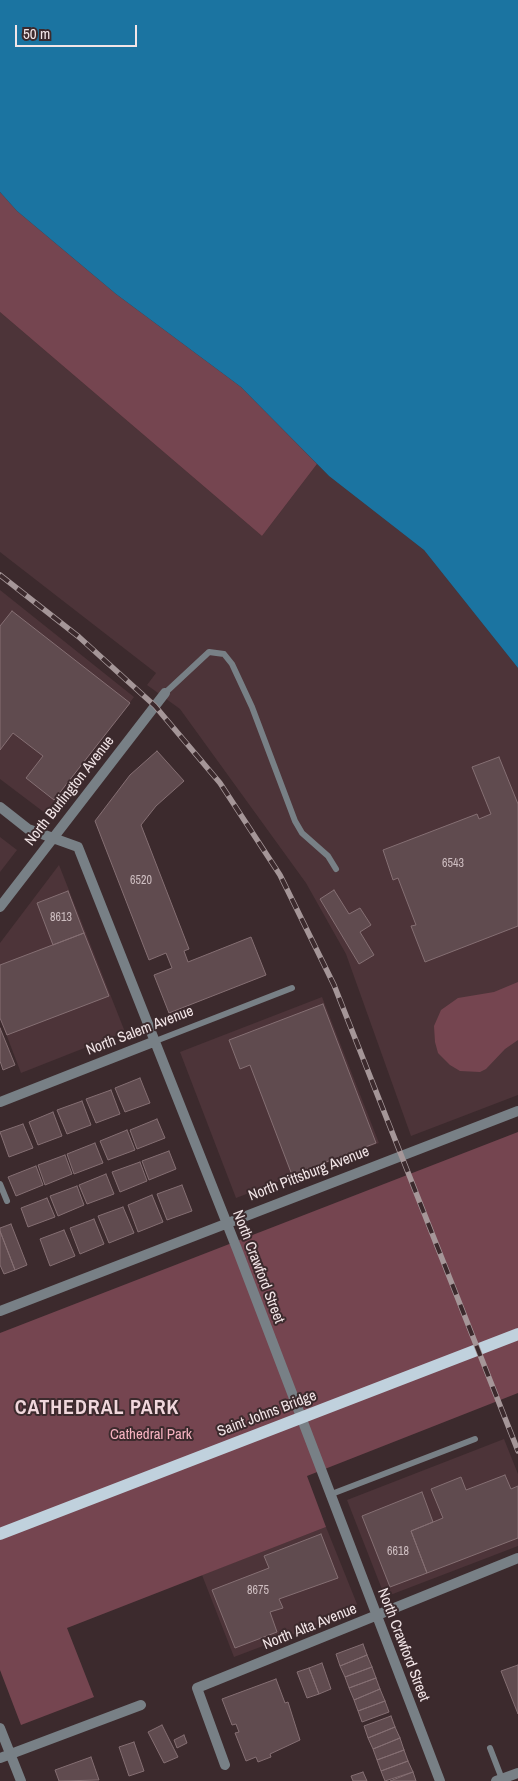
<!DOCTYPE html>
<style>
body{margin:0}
#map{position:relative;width:518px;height:1781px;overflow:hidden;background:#3c2a2d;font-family:"Archivo Narrow",sans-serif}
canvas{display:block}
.scale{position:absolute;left:15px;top:25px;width:122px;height:22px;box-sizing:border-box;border:2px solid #f2e5e7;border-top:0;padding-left:6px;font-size:15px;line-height:18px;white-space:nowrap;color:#f2e5e7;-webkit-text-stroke:4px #3c2a2d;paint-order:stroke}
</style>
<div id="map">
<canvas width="518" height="1781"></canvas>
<div class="scale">50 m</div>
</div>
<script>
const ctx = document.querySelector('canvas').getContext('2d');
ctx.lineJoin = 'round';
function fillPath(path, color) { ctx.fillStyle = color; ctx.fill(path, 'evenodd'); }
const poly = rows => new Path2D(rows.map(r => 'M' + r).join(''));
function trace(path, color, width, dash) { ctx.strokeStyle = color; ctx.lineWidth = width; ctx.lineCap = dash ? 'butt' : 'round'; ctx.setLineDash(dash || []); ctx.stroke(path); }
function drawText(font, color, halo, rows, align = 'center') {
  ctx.font = font + ' "Archivo Narrow",sans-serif'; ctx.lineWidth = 4; ctx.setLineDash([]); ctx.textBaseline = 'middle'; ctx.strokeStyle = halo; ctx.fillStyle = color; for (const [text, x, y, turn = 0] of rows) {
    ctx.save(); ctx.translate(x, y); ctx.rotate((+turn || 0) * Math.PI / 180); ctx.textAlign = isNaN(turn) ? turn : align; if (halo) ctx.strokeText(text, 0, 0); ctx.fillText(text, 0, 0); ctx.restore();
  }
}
const built = poly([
 [0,312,262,536,317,464,329,476,424,550,518,668,518,1095,411,1136,346,954,306,883,180,709,147,685,156,673,0,552],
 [0,590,134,697,45,813,0,779],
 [0,837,17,850,0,872],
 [59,865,125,1032,21,1073,0,1018,0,943],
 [322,997,379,1143,236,1198,180,1052],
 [504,1439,518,1474,518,1546,385,1597,347,1500],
 [326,1527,357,1604,350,1613,234,1657,202,1575]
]);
const green = poly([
 [0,192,17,211,116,294,241,387,317,464,262,536,0,312],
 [518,982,518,1040,505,1049,486,1069,480,1072,460,1071,450,1065,438,1053,435,1042,434,1026,441,1010,458,998,494,992],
 [518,1132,518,1393,307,1476,326,1527,67,1628,94,1697,21,1725,0,1670,0,1333]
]);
const water = poly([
 [0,0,518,0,518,668,424,550,329,476,241,387,116,294,17,211,0,192]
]);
const building = poly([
 [12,611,130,703,54,800,26,778,43,756,13,733,0,750,0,626,12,611],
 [157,751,184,781,156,806,141,825,189,949,184,951,188,962,251,937,266,975,169,1013,154,975,172,968,166,953,149,960,95,821,130,775,157,751],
 [499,757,518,804,518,926,425,962,411,926,416,925,398,878,393,880,383,850,477,814,479,819,491,814,472,767,499,757],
 [334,890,349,914,360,908,371,925,360,932,374,955,359,964,320,899,334,890],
 [68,891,84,933,53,945,37,903,68,891],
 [84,933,109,996,7,1035,0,1018,0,965,84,933],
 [323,1004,376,1143,292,1175,250,1065,240,1069,229,1040,323,1004],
 [0,1028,15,1065,3,1070,0,1061,0,1028],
 [140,1078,150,1103,125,1112,115,1088,140,1078],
 [111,1090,120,1114,96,1123,86,1099,111,1090],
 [82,1101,91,1125,67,1134,57,1110,82,1101],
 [53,1112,62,1136,38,1145,29,1122,53,1112],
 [157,1119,165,1138,137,1149,130,1130,157,1119],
 [23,1124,33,1148,9,1157,0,1132,23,1124],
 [127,1130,135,1150,108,1160,100,1141,127,1130],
 [95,1143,103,1163,74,1174,67,1154,95,1143],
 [169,1151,176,1169,149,1180,142,1161,169,1151],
 [65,1155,72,1174,45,1185,38,1165,65,1155],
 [140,1162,147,1181,120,1192,112,1172,140,1162],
 [36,1166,43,1185,16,1196,8,1177,36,1166],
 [106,1174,114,1194,87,1204,79,1185,106,1174],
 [182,1185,192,1211,167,1220,157,1194,182,1185],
 [77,1186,84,1205,58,1216,50,1196,77,1186],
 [152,1195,163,1222,138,1232,128,1205,152,1195],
 [47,1198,55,1217,28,1227,21,1208,47,1198],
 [123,1207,134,1233,109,1243,98,1216,123,1207],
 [94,1219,104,1244,80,1254,70,1228,94,1219],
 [11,1224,27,1265,15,1270,0,1231,0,1228,11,1224],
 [64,1230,75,1256,50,1266,40,1239,64,1230],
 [0,1231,15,1270,4,1274,0,1265,0,1231],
 [505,1475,511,1489,518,1486,518,1538,427,1573,411,1531,443,1518,431,1489,461,1477,466,1490,505,1475],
 [422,1492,433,1522,411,1531,427,1573,390,1587,362,1516,422,1492],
 [321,1534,338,1578,279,1599,283,1608,270,1612,277,1632,235,1648,212,1590,269,1568,264,1556,321,1534],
 [363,1644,367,1655,340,1666,336,1654,363,1644],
 [367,1655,372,1667,345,1677,340,1666,367,1655],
 [322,1663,331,1689,319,1694,309,1668,322,1663],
 [518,1665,518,1714,501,1671,518,1665],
 [372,1667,376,1678,349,1688,345,1677,372,1667],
 [309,1668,319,1694,307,1698,297,1672,309,1668],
 [376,1678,380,1689,354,1700,349,1688,376,1678],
 [276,1679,285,1703,288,1702,300,1740,270,1754,271,1757,258,1762,256,1757,246,1761,235,1733,239,1732,236,1724,232,1725,222,1699,276,1679],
 [380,1689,385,1701,358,1711,354,1700,380,1689],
 [385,1701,389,1712,362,1722,358,1711,385,1701],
 [391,1716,395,1727,368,1738,364,1726,391,1716],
 [162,1725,178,1757,164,1763,148,1732,162,1725],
 [395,1727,400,1738,373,1749,368,1738,395,1727],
 [184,1735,187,1743,177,1748,174,1740,184,1735],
 [400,1738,404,1750,377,1760,373,1749,400,1738],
 [134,1742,144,1771,129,1776,119,1747,134,1742],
 [404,1750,408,1761,381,1771,377,1760,404,1750],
 [91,1757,99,1780,59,1781,55,1770,91,1757],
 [408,1761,413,1772,385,1781,381,1771,408,1761],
 [363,1772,367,1781,353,1781,351,1776,363,1772],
 [413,1772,416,1781,390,1781,413,1772]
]);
const service = poly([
 [165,693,209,652,224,654,232,664,252,707,295,821,302,833,328,856,336,869],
 [153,1042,292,988],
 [0,1184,7,1201],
 [329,1495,475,1439],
 [490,1748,502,1779]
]);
const minor = poly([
 [0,807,28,829,78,847,237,1249,440,1781],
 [0,907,165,693],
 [0,1102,153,1042],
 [0,1311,518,1111],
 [0,1728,21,1781],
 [0,1758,141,1705],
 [225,1765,197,1688,518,1558],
 [496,1781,518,1773]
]);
const primary = poly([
 [0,1534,518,1334]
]);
const rail = poly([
 [0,575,79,637,155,706,220,783,280,875,334,985,518,1451]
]);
const numberNames = [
 ["6543",453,864],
 ["6520",141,881],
 ["8613",61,918],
 ["6618",398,1552],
 ["8675",258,1591]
];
const streetNames = [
 ["North Burlington Avenue",70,791,-52],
 ["North Salem Avenue",140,1031,-21],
 ["North Pittsburg Avenue",309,1174,-21],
 ["North Crawford Street",258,1267,69],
 ["Saint Johns Bridge",267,1414,-21],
 ["North Alta Avenue",310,1627,-22],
 ["North Crawford Street",403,1645,69]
];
const parkNames = [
 ["Cathedral Park",151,1435]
];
const districtNames = [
 ["CATHEDRAL PARK",97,1409]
];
fillPath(built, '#4d3439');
fillPath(green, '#754550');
fillPath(water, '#1b74a1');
fillPath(building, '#604b4f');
trace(building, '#856f73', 1);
trace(service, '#788086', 6);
trace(minor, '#788086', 10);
trace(primary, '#c0d1dd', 12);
trace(rail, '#a59698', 5.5);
trace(rail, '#3c2a2d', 4, [11]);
drawText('12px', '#cebec1', null, numberNames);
drawText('15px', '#f2e5e7', '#3c2a2d', streetNames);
drawText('15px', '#f7b3c1', '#3c2a2d', parkNames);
ctx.letterSpacing = '1px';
drawText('bold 20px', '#f0d7dc', '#3c2a2d', districtNames);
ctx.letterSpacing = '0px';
</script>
